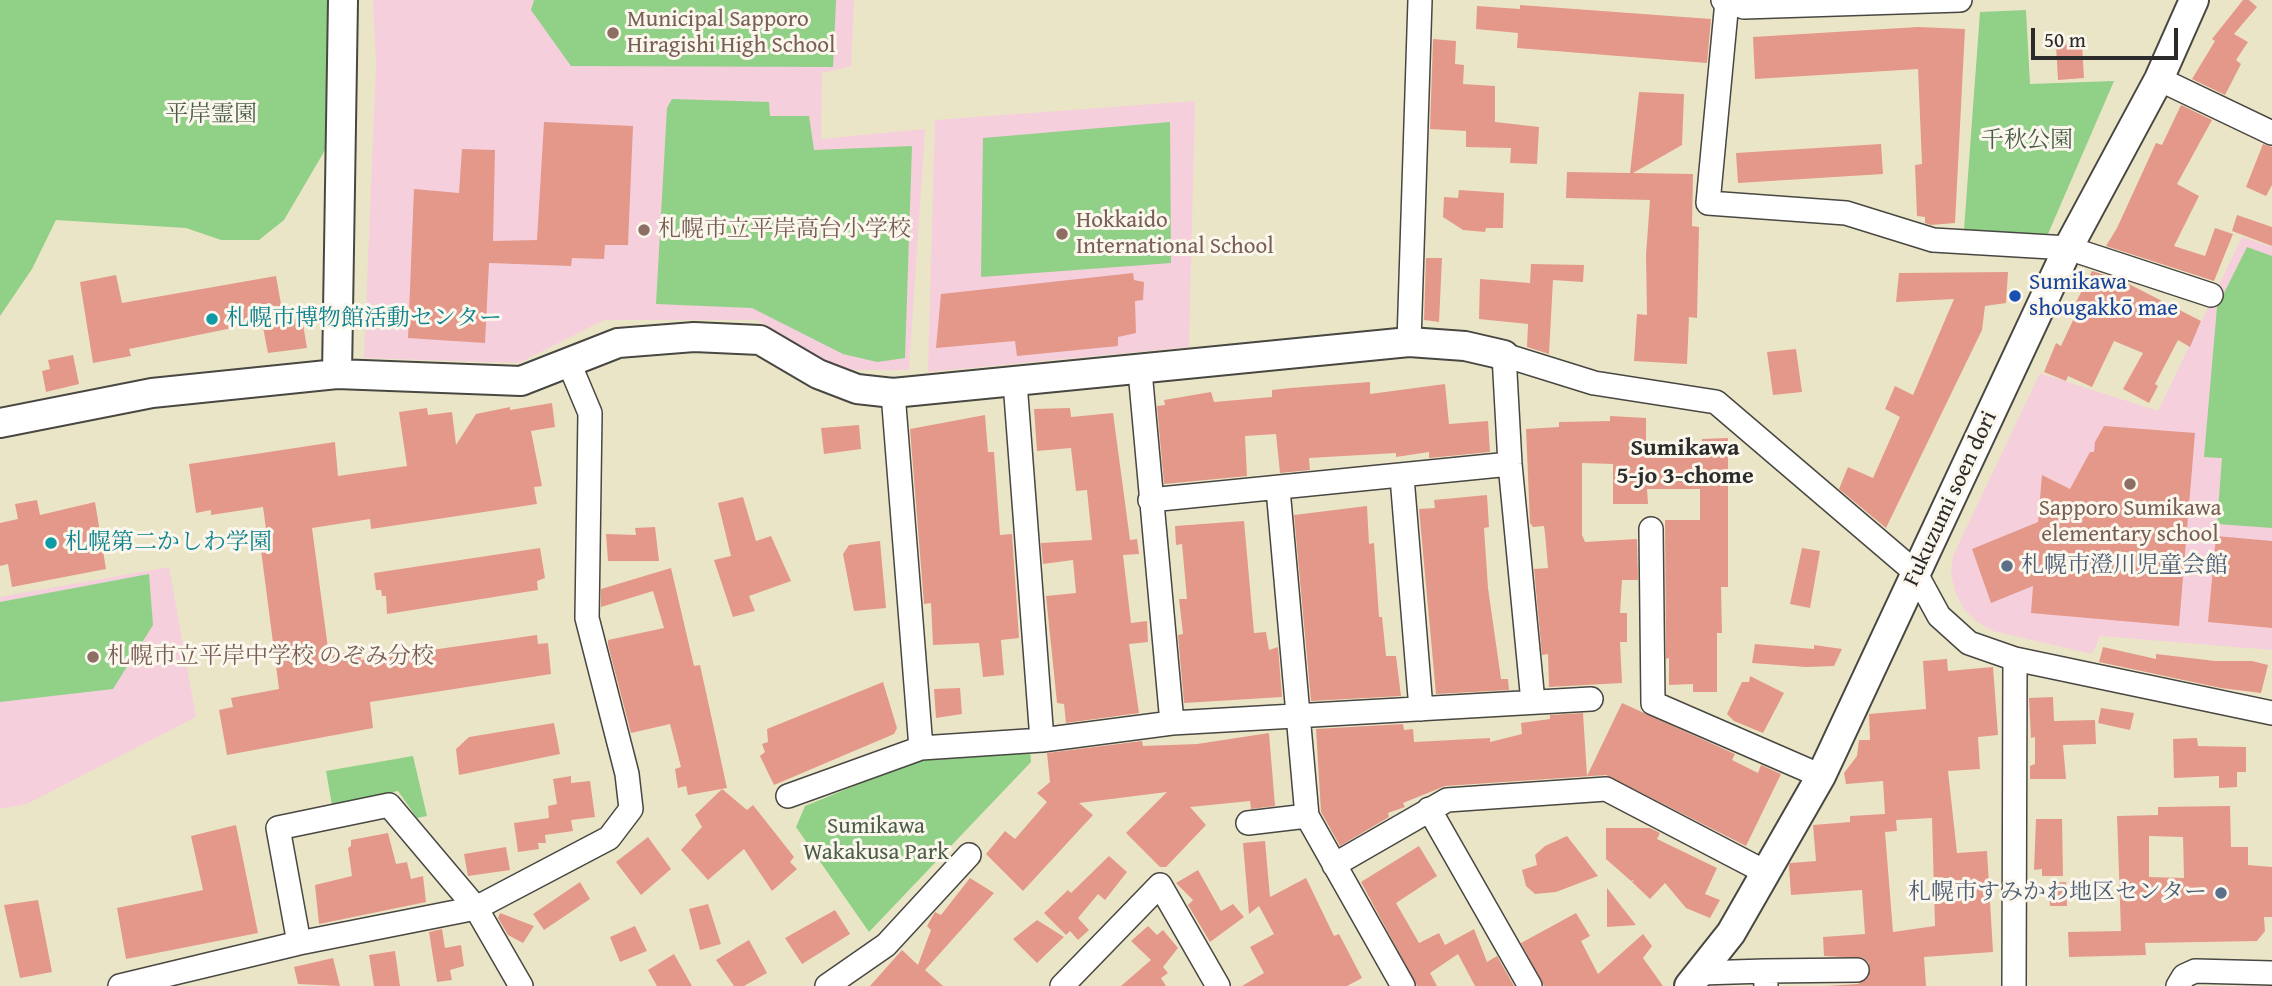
<!DOCTYPE html>
<meta charset="utf-8">
<style>
body{margin:0}
#map{position:relative;width:2272px;height:986px;overflow:hidden;background:#ebe5c7;font-family:"Gentium Book Plus",serif}
canvas{display:block}
.scale{position:absolute;left:2031px;top:28px;width:147px;height:32px;box-sizing:border-box;border:4px solid #2b2b2b;border-top:0;padding-left:9px;font-size:21px;line-height:24px;white-space:nowrap;color:#2b2b2b;-webkit-text-stroke:5px #fbf7ec;paint-order:stroke}
</style>
<div id="map">
<canvas width="2272" height="986"></canvas>
<div class="scale">50 m</div>
</div>
<script>
const ctx = document.querySelector('canvas').getContext('2d');
ctx.lineJoin = 'round';
function fillPath(path, color) { ctx.fillStyle = color; ctx.fill(path, 'evenodd'); }
const poly = rows => new Path2D(rows.map(r => 'M' + r).join(''));
function trace(path, color, width, dash) { ctx.strokeStyle = color; ctx.lineWidth = width; ctx.lineCap = dash ? 'butt' : 'round'; ctx.setLineDash(dash || []); ctx.stroke(path); }
function drawText(font, color, halo, rows, align = 'center') {
  ctx.font = font + ' "Gentium Book Plus","Noto Serif JP",serif'; ctx.lineWidth = 6; ctx.setLineDash([]); ctx.textBaseline = 'middle'; ctx.strokeStyle = halo; ctx.fillStyle = color; for (const [text, x, y, turn = 0] of rows) {
    ctx.save(); ctx.translate(x, y); ctx.rotate((+turn || 0) * Math.PI / 180); ctx.textAlign = isNaN(turn) ? turn : align; if (halo) ctx.strokeText(text, 0, 0); ctx.fillText(text, 0, 0); ctx.restore();
  }
}
const built = poly([
 [373,0,854,0,851,66,822,73,821,139,925,129,909,370,841,370,757,320,604,320,519,363,364,358,376,65],
 [1195,101,1189,347,928,372,935,120],
 [2242,237,2272,247,2272,650,2100,636,2092,654,1993,631,1977,622,1963,608,1955,591,1951,574,1953,556,2040,373,2158,411],
 [169,567,196,717,27,804,0,809,0,597]
]);
const green = poly([
 [0,0,331,0,328,145,284,220,259,240,221,240,186,228,56,220,32,269,0,316],
 [534,0,836,0,833,67,571,66,531,10],
 [2026,10,2030,84,2114,81,2048,234,1964,230,1980,12],
 [672,99,769,102,770,116,809,116,814,150,912,146,905,358,877,362,843,354,752,308,656,304,667,108],
 [1170,122,1171,263,981,277,983,138],
 [2247,247,2272,256,2272,528,2217,524,2222,458,2204,457,2217,307],
 [149,574,153,625,113,689,0,702,0,602],
 [1030,750,1031,762,869,932,796,827,805,806,930,755],
 [413,756,427,816,417,818,398,791,332,805,326,771]
]);
const building = poly([
 [2243,0,2249,0,2257,7,2234,34,2248,42,2236,60,2241,64,2225,95,2192,79,2215,41,2212,39],
 [1520,5,1711,19,1707,63,1517,48,1518,33,1476,29,1477,6,1520,9],
 [1918,27,1965,29,1955,223,1931,225,1925,223,1925,217,1917,216,1915,165,1922,164,1918,69,1755,79,1753,37],
 [1433,39,1456,41,1455,64,1464,65,1463,84,1495,86,1495,122,1539,127,1537,164,1510,163,1511,148,1466,147,1466,131,1430,129],
 [2082,44,2084,78,2058,80,2056,45],
 [1639,92,1684,94,1682,145,1633,173,1693,174,1692,226,1699,227,1697,318,1689,317,1687,364,1634,361,1637,314,1647,315,1646,255,1650,200,1566,198,1567,172,1630,173],
 [2181,105,2212,120,2177,184,2199,196,2174,246,2205,256,2215,228,2233,234,2214,281,2106,246,2117,228,2156,143,2162,145],
 [544,122,633,126,628,245,605,245,604,259,572,258,571,266,489,263,485,343,408,338,414,189,459,193,462,149,495,150,493,241,537,240],
 [1881,144,1883,174,1738,183,1736,153],
 [2263,144,2272,147,2272,185,2266,196,2246,187],
 [1459,190,1504,193,1503,228,1486,228,1485,232,1463,230,1443,217,1444,197,1458,198],
 [2237,215,2272,227,2272,246,2232,231],
 [1426,258,1442,258,1439,322,1424,320],
 [1531,264,1584,265,1583,282,1553,280,1549,354,1527,347,1528,324,1479,319,1480,279,1530,283],
 [2092,271,2121,280,2201,321,2190,347,2178,340,2155,384,2158,386,2149,403,2123,389,2143,353,2114,341,2092,387,2068,376,2066,381,2044,372,2056,343,2061,346,2075,316,2072,314,2074,306],
 [2008,272,2006,303,1985,306,1982,330,1886,528,1839,489,1848,467,1873,478,1900,417,1885,409,1895,386,1913,395,1954,299,1896,302,1899,273],
 [1133,273,1134,280,1144,282,1143,300,1135,301,1136,333,1118,337,1118,346,1017,356,1015,341,936,348,941,294],
 [116,275,122,303,276,276,284,321,302,318,307,348,268,353,262,322,129,349,131,356,93,363,80,282],
 [1796,349,1802,392,1773,395,1767,352],
 [73,355,79,384,46,392,42,371,50,369,48,360],
 [1370,382,1370,394,1445,384,1449,424,1488,421,1490,452,1429,458,1429,452,1396,457,1396,453,1309,458,1310,470,1280,473,1276,434,1245,436,1247,476,1164,484,1157,406,1165,405,1164,400,1211,392,1214,402,1272,397,1272,390,1290,388],
 [552,403,555,427,531,431,542,486,534,487,537,504,371,529,370,519,312,528,329,656,359,650,361,660,537,635,538,644,548,643,551,674,370,702,373,728,227,755,219,710,233,707,231,698,279,689,261,550,269,550,263,507,211,515,211,510,196,513,189,464,335,442,338,476,407,466,399,412,427,408,428,415,452,412,456,445,476,414,510,407,510,410],
 [1070,408,1071,417,1113,413,1130,540,1137,539,1139,554,1123,555,1131,623,1147,621,1148,642,1129,644,1139,713,1066,723,1064,704,1057,703,1046,596,1076,593,1073,560,1043,564,1041,543,1092,540,1087,490,1076,491,1071,448,1037,451,1034,409],
 [985,415,988,452,994,452,1000,535,1012,534,1019,638,1001,640,1004,675,983,677,979,643,933,645,931,603,924,604,910,429],
 [1610,416,1646,418,1646,455,1702,455,1702,439,1728,438,1728,587,1721,587,1722,633,1717,633,1717,692,1693,692,1693,684,1669,685,1669,658,1666,659,1665,520,1700,520,1700,489,1647,489,1648,504,1613,504,1613,464,1582,463,1582,535,1585,542,1637,539,1638,580,1622,580,1620,613,1627,613,1627,642,1620,642,1622,683,1549,687,1548,654,1542,655,1534,569,1548,568,1545,533,1544,526,1533,527,1530,523,1526,429,1559,427,1559,422,1610,421],
 [859,425,861,449,824,454,821,428],
 [2104,426,2195,433,2179,626,2031,613,2033,586,1991,603,1972,549,2038,522,2042,475,2070,489,2090,452,2094,452,2095,442],
 [1487,495,1489,527,1484,528,1488,588,1501,679,1508,679,1509,690,1436,694,1419,509,1435,508,1434,500],
 [743,497,756,541,771,536,791,581,749,596,755,611,733,617,714,560,731,556,718,503],
 [37,500,40,515,95,502,106,569,12,587,8,564,0,566,0,523,18,519,15,504],
 [1367,506,1369,544,1374,543,1379,617,1382,617,1386,656,1396,656,1401,696,1311,701,1294,515],
 [1244,521,1254,633,1266,632,1269,650,1278,647,1282,697,1184,703,1178,635,1183,634,1179,599,1187,599,1182,544,1176,545,1175,526],
 [655,527,659,561,608,561,606,534,636,535,635,528],
 [2216,536,2272,541,2272,628,2208,622],
 [880,541,886,608,854,611,843,554,849,545],
 [540,548,545,578,537,581,538,590,387,614,386,596,382,596,381,590,376,590,374,573],
 [1802,548,1820,551,1810,608,1790,604],
 [671,568,694,666,700,665,727,788,688,795,686,786,678,788,675,769,681,767,670,724,631,733,608,645,608,640,664,628,653,591,601,607,601,589],
 [1755,644,1814,649,1814,645,1842,649,1834,666,1806,667,1752,663],
 [2103,647,2156,659,2156,654,2215,661,2252,661,2268,665,2261,693,2221,688,2099,662],
 [1947,659,1948,671,1993,667,1998,735,1978,737,1980,769,1948,771,1957,853,1987,851,1993,952,1924,957,1926,986,1826,986,1858,984,1869,976,1869,963,1863,958,1824,956,1823,937,1865,934,1862,890,1791,895,1789,866,1790,863,1816,861,1813,825,1850,822,1850,816,1885,814,1883,781,1846,784,1844,773,1857,756,1859,740,1870,740,1869,714,1926,709,1923,661],
 [1932,818,1935,926,1893,932,1885,832,1897,831,1896,820],
 [1750,676,1784,693,1763,733,1734,721,1727,714,1742,682,1749,682],
 [883,682,897,728,894,734,774,785,760,756,765,752,762,744,768,742,767,729],
 [960,688,962,714,936,718,934,689],
 [2053,697,2054,721,2095,720,2096,744,2063,745,2066,779,2030,779,2030,766,2035,764,2035,737,2031,738,2029,698],
 [1622,703,1735,754,1732,760,1758,773,1761,765,1781,774,1746,846,1606,775,1445,786,1403,803,1405,807,1388,813,1389,817,1340,846,1321,812,1316,729,1403,724,1404,730,1413,729,1414,742,1490,738,1490,742,1522,734,1521,723,1550,719,1550,715,1583,713,1587,776],
 [2101,708,2134,713,2130,730,2098,723],
 [554,723,560,754,459,775,456,749,469,737],
 [1269,733,1275,806,1251,809,1250,801,1190,807,1206,825,1166,867,1160,867,1126,833,1167,792,1079,803,1093,815,1023,891,986,854,1005,831,1015,839,1047,802,1037,793,1050,782,1047,753,1142,741,1143,746,1197,744],
 [2197,738,2198,746,2246,747,2246,772,2237,772,2237,787,2219,788,2219,776,2174,778,2173,739],
 [571,776,571,783,590,781,595,817,571,820,573,831,545,835,546,843,538,843,539,849,518,852,514,823,549,818,548,806,557,804,553,779],
 [722,789,747,810,753,805,794,857,790,862,797,869,772,891,744,849,708,880,681,850,702,827,695,815],
 [2230,806,2231,847,2248,847,2248,865,2272,867,2272,917,2264,917,2265,931,2257,941,2145,943,2146,955,2069,957,2068,932,2121,931,2117,816,2158,815,2158,807],
 [2149,836,2183,837,2184,878,2149,877],
 [2036,819,2062,819,2063,876,2042,876,2042,869,2034,870],
 [236,825,258,933,126,959,117,908,203,890,191,836],
 [1606,828,1650,828,1660,833,1657,839,1717,868,1705,894,1720,900,1710,918,1686,908,1665,883,1650,899,1632,882,1634,880,1631,881,1606,859],
 [388,833,396,864,407,862,411,879,423,876,426,902,319,924,315,885,352,876,348,848,351,846,351,840],
 [1567,836,1598,876,1556,892,1535,894,1526,886,1522,870,1537,865,1535,855,1545,846],
 [648,837,671,869,641,895,616,862],
 [1265,841,1270,897,1306,878,1334,936,1339,934,1362,978,1347,986,1242,986,1264,973,1250,947,1274,934,1259,906,1249,914,1243,843],
 [1419,846,1437,876,1396,903,1419,943,1439,933,1445,945,1474,929,1487,962,1497,956,1514,986,1475,986,1458,954,1430,973,1437,986,1417,986,1361,882],
 [506,847,510,870,468,876,464,854],
 [1109,856,1127,872,1105,900,1098,894,1078,918,1089,930,1078,940,1070,931,1066,935,1044,913,1068,890,1071,893],
 [1198,870,1221,911,1233,904,1244,917,1210,942,1188,905,1193,900,1176,883],
 [970,878,994,893,925,970,943,986,870,986,902,950,918,965,931,930,927,926,935,912,941,915],
 [580,882,590,899,544,930,533,914],
 [2066,882,2067,906,2050,906,2049,883],
 [1607,888,1636,925,1607,927],
 [38,900,52,972,20,978,4,905],
 [708,904,721,944,700,950,689,909],
 [835,910,850,934,802,964,785,938],
 [500,913,534,926,523,943,508,935,498,918],
 [1576,913,1590,936,1581,941,1598,974,1643,934,1652,946,1643,958,1663,986,1544,986,1521,943],
 [1037,920,1064,937,1037,963,1013,939],
 [635,926,647,951,620,962,610,937],
 [1148,926,1157,935,1163,930,1178,948,1163,967,1168,973,1161,978,1166,986,1121,986,1151,960,1131,941],
 [442,929,445,948,461,945,464,966,450,970,452,980,437,982,429,932],
 [749,940,767,973,744,986,734,986,716,960],
 [395,951,400,986,374,986,369,955],
 [674,954,692,986,657,986,648,970],
 [333,958,340,986,298,984,294,967]
]);
const minor = poly([
 [1723,0,1744,7,1960,0],
 [1727,1,1708,203,1846,213,1933,240,2068,248,2211,295],
 [2159,79,2272,133],
 [1409,342,1420,0],
 [1140,371,1172,723],
 [1015,382,1042,740],
 [893,393,921,748],
 [1402,477,1421,709],
 [1278,489,1307,816,1403,986],
 [1150,500,1510,464],
 [1651,529,1653,703,1821,776],
 [2015,659,2272,713],
 [1533,702,1510,464,1504,355,1594,383,1716,402,1915,572,1939,616,1969,643,2015,659,2014,986],
 [788,796,921,748,1042,740,1172,723,1591,699],
 [1429,809,1530,986],
 [1248,823,1307,816],
 [1334,865,1447,800,1606,789,1765,872],
 [299,943,278,828,389,805,476,908,521,986],
 [1765,971,1857,970],
 [1701,973,1765,971,1766,986],
 [120,986,299,943,476,908,609,838,631,809,627,774,587,618,590,413,569,363],
 [827,986,886,945,969,855],
 [1062,986,1160,885,1218,986],
 [2178,986,2184,976,2195,971,2272,973]
]);
const tertiary = poly([
 [337,374,343,0],
 [0,423,152,393,337,374,521,381,618,343,694,337,760,340,818,374,857,389,893,393,1409,342,1465,346,1504,355],
 [1689,986,1731,933,1821,776,2068,248,2159,79,2194,0]
]);
const markers = [
 [613,33,7,"#8d6e63"],
 [644,230,7,"#8d6e63"],
 [1062,234,7,"#8d6e63"],
 [2015,296,7,"#1a4fb4"],
 [212,319,7,"#0f9aa8"],
 [2130,484,7,"#8d6e63"],
 [51,543,7,"#0f9aa8"],
 [2007,566,7,"#5c6f8a"],
 [93,657,7,"#8d6e63"],
 [2221,893,7,"#5c6f8a"]
];
const educationNames = [
 ["Municipal Sapporo",627,20],
 ["Hiragishi High School",627,46],
 ["Hokkaido",1076,221],
 ["International School",1076,247],
 ["札幌市立平岸高台小学校",658,230],
 ["Sapporo Sumikawa",2130,509,"center"],
 ["elementary school",2130,535,"center"],
 ["札幌市立平岸中学校 のぞみ分校",107,657]
];
const parkNames = [
 ["平岸霊園",211,115],
 ["千秋公園",2027,141],
 ["Sumikawa",876,827],
 ["Wakakusa Park",876,853]
];
const transitNames = [
 ["Sumikawa",2029,283],
 ["shougakkō mae",2029,309]
];
const cultureNames = [
 ["札幌市博物館活動センター",226,319],
 ["札幌第二かしわ学園",65,543]
];
const streetNames = [
 ["Fukuzumi soen dori",1951,499,-65]
];
const serviceNames = [
 ["札幌市澄川児童会館",2021,566],
 ["札幌市すみかわ地区センター",2207,893,"right"]
];
const neighbourhoodNames = [
 ["Sumikawa",1685,449],
 ["5-jo 3-chome",1685,477]
];
fillPath(built, '#f5cfdb');
fillPath(green, '#90d087');
fillPath(building, '#e4988a');
trace(minor, '#484742', 26);
trace(tertiary, '#484742', 32);
trace(minor, '#fff', 23);
trace(tertiary, '#fff', 28);
for (const [x, y, r, color] of markers) { const dot = new Path2D(); dot.arc(x, y, r, 0, 2 * Math.PI); ctx.fillStyle = color; ctx.fill(dot); trace(dot, '#fbf7ec', 2.5); }
drawText('23px', '#785e54', '#fbf7ec', educationNames, 'left');
drawText('23px', '#495d47', '#fbf7ec', parkNames);
drawText('23px', '#164399', '#fbf7ec', transitNames, 'left');
drawText('23px', '#0d838f', '#fbf7ec', cultureNames, 'left');
drawText('23px', '#2b2b2b', '#fbf7ec', streetNames);
drawText('23px', '#4e5e75', '#fbf7ec', serviceNames, 'left');
drawText('bold 24px', '#2b2b2b', '#fbf7ec', neighbourhoodNames);
</script>
